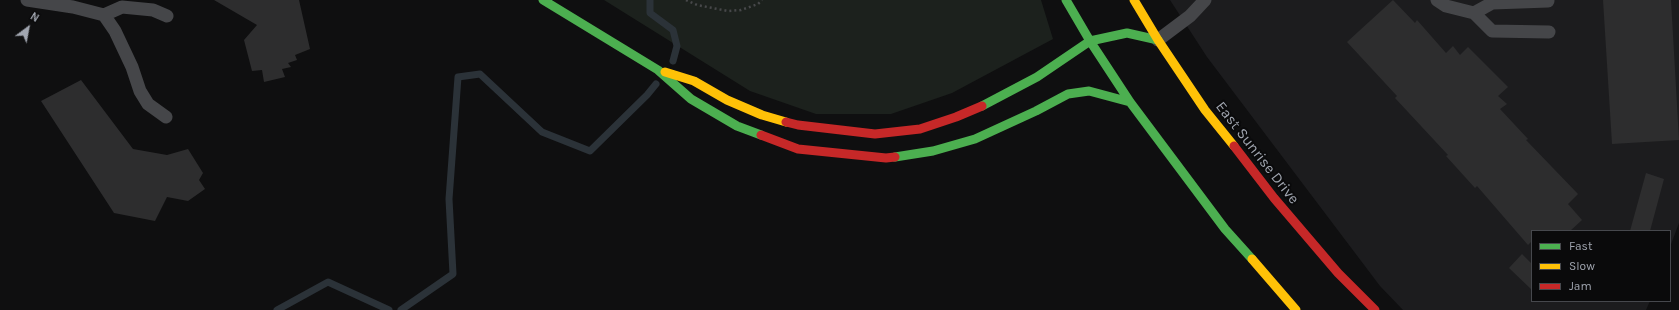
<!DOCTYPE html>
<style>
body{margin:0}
#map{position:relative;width:1679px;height:310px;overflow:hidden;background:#0f0f10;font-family:Karla,sans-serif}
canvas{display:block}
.legend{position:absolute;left:1531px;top:230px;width:140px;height:72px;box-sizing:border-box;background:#0a0a0b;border:1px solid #46484d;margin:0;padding:5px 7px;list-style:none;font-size:12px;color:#a1a6b0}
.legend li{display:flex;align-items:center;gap:8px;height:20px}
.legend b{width:20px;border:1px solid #46484d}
.north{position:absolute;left:8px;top:8px;width:40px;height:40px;-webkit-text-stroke:3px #0a0a0b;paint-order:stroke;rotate:32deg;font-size:11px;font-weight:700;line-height:16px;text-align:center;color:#a1a6b0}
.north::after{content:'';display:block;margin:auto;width:14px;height:18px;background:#a1a6b0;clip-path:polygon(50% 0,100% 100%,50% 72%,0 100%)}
</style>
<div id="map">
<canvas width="1679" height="310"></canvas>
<ul class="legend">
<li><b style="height:5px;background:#4caf50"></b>Fast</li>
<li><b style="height:5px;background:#ffc107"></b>Slow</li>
<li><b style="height:5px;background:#c62828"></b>Jam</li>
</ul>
<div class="north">N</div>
</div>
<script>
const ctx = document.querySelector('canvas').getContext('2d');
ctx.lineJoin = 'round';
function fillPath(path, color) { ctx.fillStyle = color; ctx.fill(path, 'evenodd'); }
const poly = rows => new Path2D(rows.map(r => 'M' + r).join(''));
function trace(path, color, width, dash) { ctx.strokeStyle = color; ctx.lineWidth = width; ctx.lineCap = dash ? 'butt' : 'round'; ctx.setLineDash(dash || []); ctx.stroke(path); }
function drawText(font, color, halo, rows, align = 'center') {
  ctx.font = font + ' Karla,sans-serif'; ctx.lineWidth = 4; ctx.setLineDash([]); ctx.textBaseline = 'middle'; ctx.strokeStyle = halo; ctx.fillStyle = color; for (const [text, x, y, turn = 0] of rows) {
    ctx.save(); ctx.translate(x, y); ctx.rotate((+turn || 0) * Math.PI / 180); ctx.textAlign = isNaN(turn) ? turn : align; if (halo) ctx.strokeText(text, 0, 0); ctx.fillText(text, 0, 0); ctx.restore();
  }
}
const built = poly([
 [1170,0,1679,0,1679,223,1670,247,1670,231,1532,231,1532,301,1650,301,1646,310,1403,310,1380,286,1207,57]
]);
const green = poly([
 [604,0,1041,0,1053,39,952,93,891,114,816,114,750,91]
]);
const stream = poly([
 [650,0,650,13,673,30,677,46,673,61],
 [277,310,328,282,389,310],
 [401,310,453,274,449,199,458,77,480,74,542,132,590,151,647,95,656,84]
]);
const building = poly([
 [214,0,299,0,310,49,295,55,297,60,288,63,291,67,282,69,285,77,264,82,262,70,252,71,244,40,257,25],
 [1393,0,1415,23,1417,20,1446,53,1453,46,1460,55,1468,47,1508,87,1498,96,1507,104,1500,109,1528,139,1526,140,1578,194,1568,204,1582,220,1570,231,1532,231,1532,241,1528,245,1477,186,1475,188,1446,156,1448,155,1395,98,1397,96,1347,42],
 [1603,0,1671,0,1679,140,1612,144],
 [81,80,133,149,167,155,188,149,203,173,199,180,205,189,188,201,167,197,155,221,114,213,41,101],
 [1646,173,1664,179,1650,231,1630,231],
 [1522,254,1532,264,1532,290,1509,268]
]);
const path = poly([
 [686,0,697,5,728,11,741,10,758,4,762,0]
]);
const lane = poly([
 [27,0,73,7,104,15,115,31,132,67,140,91,148,104,166,117],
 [1437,0,1446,6,1474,13,1492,31,1549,32],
 [1474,13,1492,3,1548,1],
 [104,15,122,7,153,10,167,16],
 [1158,40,1190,16,1205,0]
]);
const fast = poly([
 [543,0,658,70,691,99,737,126,761,135],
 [1066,0,1090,41,1130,102,1225,229,1252,259],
 [982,106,1037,77,1090,41,1127,33,1158,40],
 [895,157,933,151,975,139,1036,111,1068,94,1089,91,1130,102]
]);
const slow = poly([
 [1134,0,1158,40,1205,110,1234,146],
 [665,72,694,81,727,100,762,115,786,122],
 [1252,259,1296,310]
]);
const jam = poly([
 [786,122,798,125,875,134,920,129,956,117,982,106],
 [761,135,798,149,886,158,895,157],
 [1234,146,1274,198,1338,273,1375,310]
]);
const streetNames = [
 ["East Sunrise Drive",1257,153,52]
];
fillPath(built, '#1c1c1e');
fillPath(green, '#1c211d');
trace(stream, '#2b3238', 7);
fillPath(building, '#2d2d2e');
trace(path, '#47484a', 2.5, [2, 3]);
trace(lane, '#454649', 13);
trace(fast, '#4caf50', 9);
trace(slow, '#ffc107', 9);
trace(jam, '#c62828', 9);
drawText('15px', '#a1a6b0', '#0a0a0b', streetNames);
</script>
